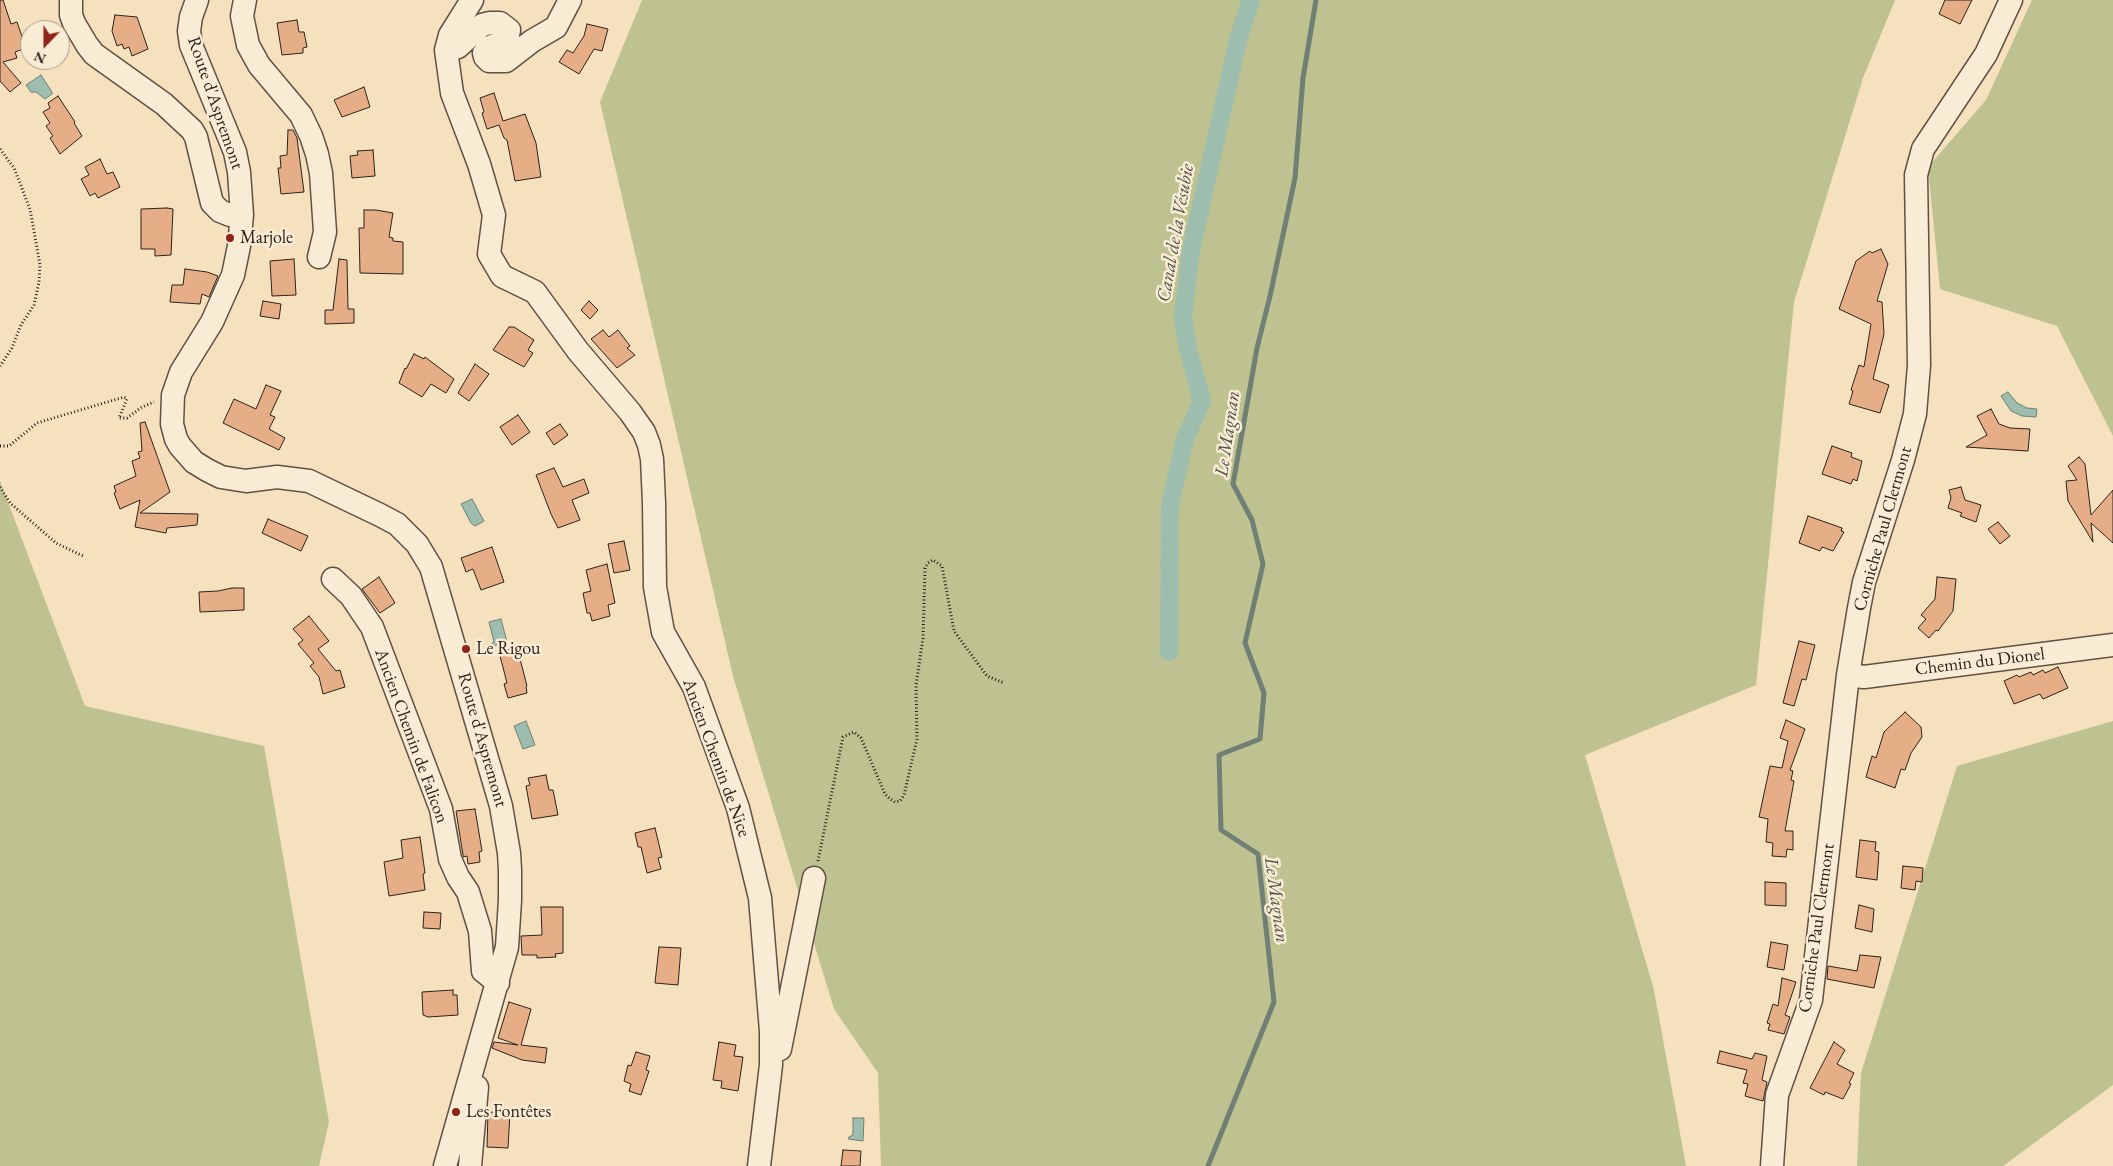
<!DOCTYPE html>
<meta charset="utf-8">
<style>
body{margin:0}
#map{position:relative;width:2113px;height:1166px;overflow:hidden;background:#f6e1be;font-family:"EB Garamond",serif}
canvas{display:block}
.north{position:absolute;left:20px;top:20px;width:50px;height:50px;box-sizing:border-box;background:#f9ecd5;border:1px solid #a89b8b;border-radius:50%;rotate:202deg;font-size:14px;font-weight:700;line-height:20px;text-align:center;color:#2e211c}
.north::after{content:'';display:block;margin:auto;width:18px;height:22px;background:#8f2418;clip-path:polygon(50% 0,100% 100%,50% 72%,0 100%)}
</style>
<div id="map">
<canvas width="2113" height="1166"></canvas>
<div class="north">N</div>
</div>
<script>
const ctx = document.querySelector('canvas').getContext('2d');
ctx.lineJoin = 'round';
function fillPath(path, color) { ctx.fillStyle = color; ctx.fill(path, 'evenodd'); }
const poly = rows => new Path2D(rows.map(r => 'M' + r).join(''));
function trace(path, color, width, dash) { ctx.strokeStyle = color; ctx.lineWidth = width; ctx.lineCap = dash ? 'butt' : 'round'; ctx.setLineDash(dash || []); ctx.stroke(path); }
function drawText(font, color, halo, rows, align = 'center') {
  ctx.font = font + ' "EB Garamond",serif'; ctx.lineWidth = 5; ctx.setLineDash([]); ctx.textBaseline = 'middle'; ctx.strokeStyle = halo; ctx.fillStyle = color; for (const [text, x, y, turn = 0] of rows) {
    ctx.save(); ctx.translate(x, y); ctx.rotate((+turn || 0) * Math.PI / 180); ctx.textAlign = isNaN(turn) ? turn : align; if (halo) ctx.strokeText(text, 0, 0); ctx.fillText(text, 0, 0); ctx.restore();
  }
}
const green = poly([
 [642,0,1895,0,1863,78,1794,302,1756,685,1585,755,1654,990,1686,1166,881,1166,878,1073,834,1009,733,676,600,102],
 [2032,0,2113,0,2113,436,2057,326,1940,289,1928,167,1986,100],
 [0,481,85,706,264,746,329,1122,319,1166,0,1166],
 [2113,721,2113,1085,2003,1166,1857,1166,1861,1073,1957,766]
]);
const water = poly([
 [41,75,52,92,52,94,45,99,36,92,31,92,26,85,41,75],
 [2008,392,2017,403,2027,408,2037,409,2036,417,2022,416,2011,411,2001,396,2008,392],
 [472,499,484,521,475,526,471,523,461,504,472,499],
 [501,619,507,642,493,646,492,643,494,642,489,622,501,619],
 [526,721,535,745,523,749,514,726,526,721],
 [853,1118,864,1118,863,1141,848,1139,849,1137,853,1135,853,1118]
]);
const stream = poly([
 [1208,1166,1274,1002,1258,854,1221,830,1219,755,1260,739,1264,693,1245,643,1263,564,1252,520,1233,484,1257,348,1270,296,1295,178,1303,78,1316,0]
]);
const canal = poly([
 [1169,652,1170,505,1185,439,1202,401,1188,349,1183,317,1191,250,1239,36,1251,0]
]);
const building = poly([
 [0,0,3,0,11,24,17,22,26,48,15,52,17,58,3,62,21,83,10,92,0,81,0,0],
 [1945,0,1972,0,1960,24,1939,14,1945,0],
 [115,15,137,17,148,49,132,56,129,47,124,49,122,44,117,46,112,31,115,15],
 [297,20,299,32,304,32,307,47,303,48,303,53,282,55,277,23,297,20],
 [587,24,608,29,602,51,594,49,579,74,559,62,567,50,573,53,584,36,587,24],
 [364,87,370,107,342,117,334,100,364,87],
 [494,93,503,121,525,114,536,143,541,177,515,181,507,140,504,138,499,125,487,129,482,113,484,112,480,98,494,93],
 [58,96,75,122,74,123,82,136,60,154,50,138,53,136,46,126,50,123,43,112,50,108,48,103,58,96],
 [288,130,293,130,297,138,304,192,281,194,278,168,281,168,280,156,287,155,288,130],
 [373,150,375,176,352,178,350,156,358,155,357,151,373,150],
 [100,159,107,174,113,172,120,187,98,198,95,193,90,196,81,179,89,175,85,167,100,159],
 [167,208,173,209,171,255,155,256,155,249,141,249,141,209,167,208],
 [364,210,376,210,393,213,389,237,393,238,393,241,403,242,403,274,360,273,359,228,364,228,364,210],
 [1881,249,1888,264,1877,301,1882,302,1884,334,1873,379,1889,385,1880,413,1849,404,1853,391,1851,390,1859,365,1864,367,1871,324,1839,309,1856,261,1870,251,1872,253,1881,249],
 [294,259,296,295,272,296,270,261,294,259],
 [339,259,347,260,348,309,354,309,354,323,325,324,325,310,333,310,339,259],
 [185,269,207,272,218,276,209,297,202,294,200,304,170,302,172,285,183,285,185,269],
 [263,301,281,304,279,319,260,316,263,301],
 [589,301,598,310,590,319,581,310,589,301],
 [509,327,514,327,534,340,528,350,533,353,524,367,493,350,509,327],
 [603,330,609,337,618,330,630,346,627,348,635,355,617,368,591,339,603,330],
 [414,354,424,359,425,357,454,379,446,393,431,384,422,397,399,383,405,368,406,369,414,354],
 [475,364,489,374,469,401,458,393,475,364],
 [266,385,281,391,270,415,275,417,269,429,285,438,279,450,223,423,234,399,256,409,266,385],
 [1991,409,1999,424,2010,428,2030,429,2028,451,1966,447,1987,435,1977,416,1991,409],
 [518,415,530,432,512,445,500,427,518,415],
 [145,422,170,492,140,513,198,514,197,525,167,528,166,533,135,527,140,500,120,509,114,493,116,492,114,486,136,476,132,461,140,458,138,452,142,451,140,423,145,422],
 [560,424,568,435,554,445,546,433,560,424],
 [1832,446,1852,453,1851,457,1862,461,1857,481,1853,479,1851,484,1822,474,1832,446],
 [2079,457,2085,464,2091,515,2113,490,2113,543,2091,523,2093,542,2068,501,2066,481,2077,480,2068,466,2079,457],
 [554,468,563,487,584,479,589,493,572,500,580,520,558,528,551,514,536,475,554,468],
 [1961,487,1965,500,1981,505,1976,522,1960,516,1962,513,1948,508,1951,498,1949,490,1961,487],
 [1808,516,1842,528,1841,531,1844,532,1833,551,1822,547,1820,551,1799,543,1808,516],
 [268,519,308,536,301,551,262,533,268,519],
 [1998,522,2010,536,2000,544,1988,529,1998,522],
 [624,541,630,570,614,573,608,544,624,541],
 [492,547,504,582,481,590,473,569,466,572,461,558,492,547],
 [607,564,615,603,608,605,610,616,592,621,590,613,587,613,583,593,591,591,586,570,607,564],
 [379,577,395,603,380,613,362,589,379,577],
 [1937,577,1956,579,1953,611,1938,631,1936,630,1929,638,1918,628,1926,619,1921,615,1935,599,1937,577],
 [232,588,244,588,244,610,200,612,199,592,218,591,232,588],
 [309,616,329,641,318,649,336,671,340,670,345,687,323,694,319,677,310,666,314,663,298,644,303,640,293,629,309,616],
 [1799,641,1815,645,1806,680,1802,679,1794,706,1783,703,1799,641],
 [517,647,527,686,526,687,527,693,508,698,504,684,507,683,499,652,517,647],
 [2058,667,2068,688,2043,699,2040,694,2014,704,2004,681,2017,675,2019,677,2031,672,2033,675,2043,670,2045,673,2058,667],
 [1905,712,1921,727,1922,737,1911,753,1905,770,1901,769,1895,788,1866,777,1872,756,1876,758,1884,732,1905,712],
 [1786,720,1805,729,1790,770,1793,771,1791,780,1794,781,1785,831,1793,831,1793,850,1787,849,1786,857,1772,856,1773,843,1766,842,1768,819,1759,817,1770,766,1782,768,1788,741,1780,738,1786,720],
 [546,775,549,790,553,790,558,815,532,819,526,786,530,785,528,778,546,775],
 [475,809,482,851,479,852,480,862,468,864,467,856,463,857,463,855,456,811,475,809],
 [655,828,662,857,658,858,661,869,647,873,641,847,638,847,635,833,655,828],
 [420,837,425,873,423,874,425,890,389,896,384,862,403,858,401,840,420,837],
 [1860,840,1876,842,1875,851,1879,852,1877,880,1856,877,1860,840],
 [1903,866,1923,868,1922,882,1916,881,1915,890,1901,888,1903,866],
 [1765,882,1786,883,1786,906,1765,905,1765,882],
 [1859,905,1874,909,1872,932,1855,928,1859,905],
 [541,907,563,907,563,953,555,954,556,957,537,958,537,955,522,955,521,936,542,935,541,907],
 [424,912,441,913,440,929,423,928,424,912],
 [1771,942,1788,945,1784,970,1767,967,1771,942],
 [659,947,681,948,678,985,655,983,659,947],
 [1860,955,1881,957,1874,988,1827,979,1828,966,1857,971,1860,955],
 [1782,978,1796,982,1785,1015,1790,1017,1784,1034,1768,1030,1770,1024,1767,1023,1773,1004,1778,1006,1782,978],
 [453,990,453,995,457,995,458,1015,428,1017,423,1015,422,992,453,990],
 [509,1002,531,1009,521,1045,547,1048,545,1063,522,1060,492,1048,494,1042,518,1045,498,1038,509,1002],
 [719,1042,736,1045,734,1056,743,1057,738,1091,721,1088,722,1081,713,1080,719,1042],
 [1834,1042,1845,1050,1837,1064,1854,1073,1849,1083,1851,1084,1843,1099,1825,1092,1824,1095,1810,1088,1834,1042],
 [1720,1051,1752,1059,1755,1053,1767,1056,1762,1080,1767,1082,1763,1101,1745,1096,1748,1084,1743,1083,1747,1070,1717,1063,1720,1051],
 [636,1052,650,1056,646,1070,649,1071,641,1095,629,1091,631,1084,624,1081,628,1065,631,1066,636,1052],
 [488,1112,510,1113,508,1148,487,1147,488,1112],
 [843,1150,861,1151,860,1166,841,1166,843,1150]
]);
const path = poly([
 [0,149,14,168,30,209,40,265,39,282,34,305,21,325,12,348,0,366],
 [0,446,9,446,37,423,124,397,127,399,119,418,127,418,142,407,154,402],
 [0,487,10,503,56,543,85,557],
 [818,861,843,737,854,732,861,738,885,794,890,799,895,802,900,801,904,795,917,739,916,685,923,638,925,568,928,563,933,560,942,566,954,631,987,676,1004,683]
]);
const minor = poly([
 [71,0,71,15,74,23,87,45,94,54,164,104,192,130,196,137,212,203,220,211,230,215,242,215],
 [197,0,191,17,189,31,191,45,235,152,239,172,242,215,239,246,233,275,212,322,181,372,173,395,172,424,176,439,180,446,194,462,207,470,221,477,246,481,277,477,309,481,380,515,397,524,417,544,431,567,501,806,509,853,510,870,510,900,507,947,445,1166],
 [245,0,242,16,248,45,259,65,301,115,311,136,317,154,321,173,325,232,319,257],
 [472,0,450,35,446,50,452,93,479,164,494,215,489,254,502,276,535,292,578,351,630,412,644,432,649,445,652,459,654,503,655,587,663,632,694,687,738,808,760,898,771,1031,771,1065,759,1166],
 [446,50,458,47,482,25,490,23,500,23,509,30,507,40,490,47,484,53,485,57,489,61,506,61,532,41,556,27,570,0],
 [333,579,351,596,372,627,441,809,450,859,458,877,468,892,480,931,483,971,498,983],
 [1848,675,1864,677,2113,645],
 [780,1049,814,878],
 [470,1166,477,1087],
 [1772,1166,1777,1095,1811,1000,1848,675,1859,608,1864,582,1903,460,1915,414,1919,365,1916,175,1923,149,1986,54,2011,0]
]);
const markers = [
 [230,238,5,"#8f2418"],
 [466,649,5,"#8f2418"],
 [456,1112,5,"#8f2418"]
];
const streetNames = [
 ["Route d'Aspremont",215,103,71],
 ["Corniche Paul Clermont",1883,529,-74],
 ["Chemin du Dionel",1980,662,-7],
 ["Ancien Chemin de Falicon",411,736,70],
 ["Route d'Aspremont",482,740,74],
 ["Ancien Chemin de Nice",716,758,70],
 ["Corniche Paul Clermont",1817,928,-82]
];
const poiNames = [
 ["Marjole",240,238],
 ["Le Rigou",476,649],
 ["Les Fontêtes",466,1112]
];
const waterNames = [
 ["Canal de la Vésubie",1176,233,-80],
 ["Le Magnan",1228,434,-82],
 ["Le Magnan",1276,900,82]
];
fillPath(green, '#bdc290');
fillPath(water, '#9dbeae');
trace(water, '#717f74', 1);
trace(stream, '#717f74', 5);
trace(canal, '#9dbeae', 18);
fillPath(building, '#e5ae87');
trace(building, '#2e211c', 1);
trace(minor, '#605144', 25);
trace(path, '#2e211c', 3, [1, 2.5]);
trace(minor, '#f9ecd5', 22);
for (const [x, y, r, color] of markers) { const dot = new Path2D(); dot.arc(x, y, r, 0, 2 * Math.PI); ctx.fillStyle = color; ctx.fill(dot); trace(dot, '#f9ecd5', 2); }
drawText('18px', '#2e211c', '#f9ecd5', streetNames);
drawText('18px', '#2e211c', '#f9ecd5', poiNames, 'left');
drawText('italic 19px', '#4f5048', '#f9ecd5', waterNames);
</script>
